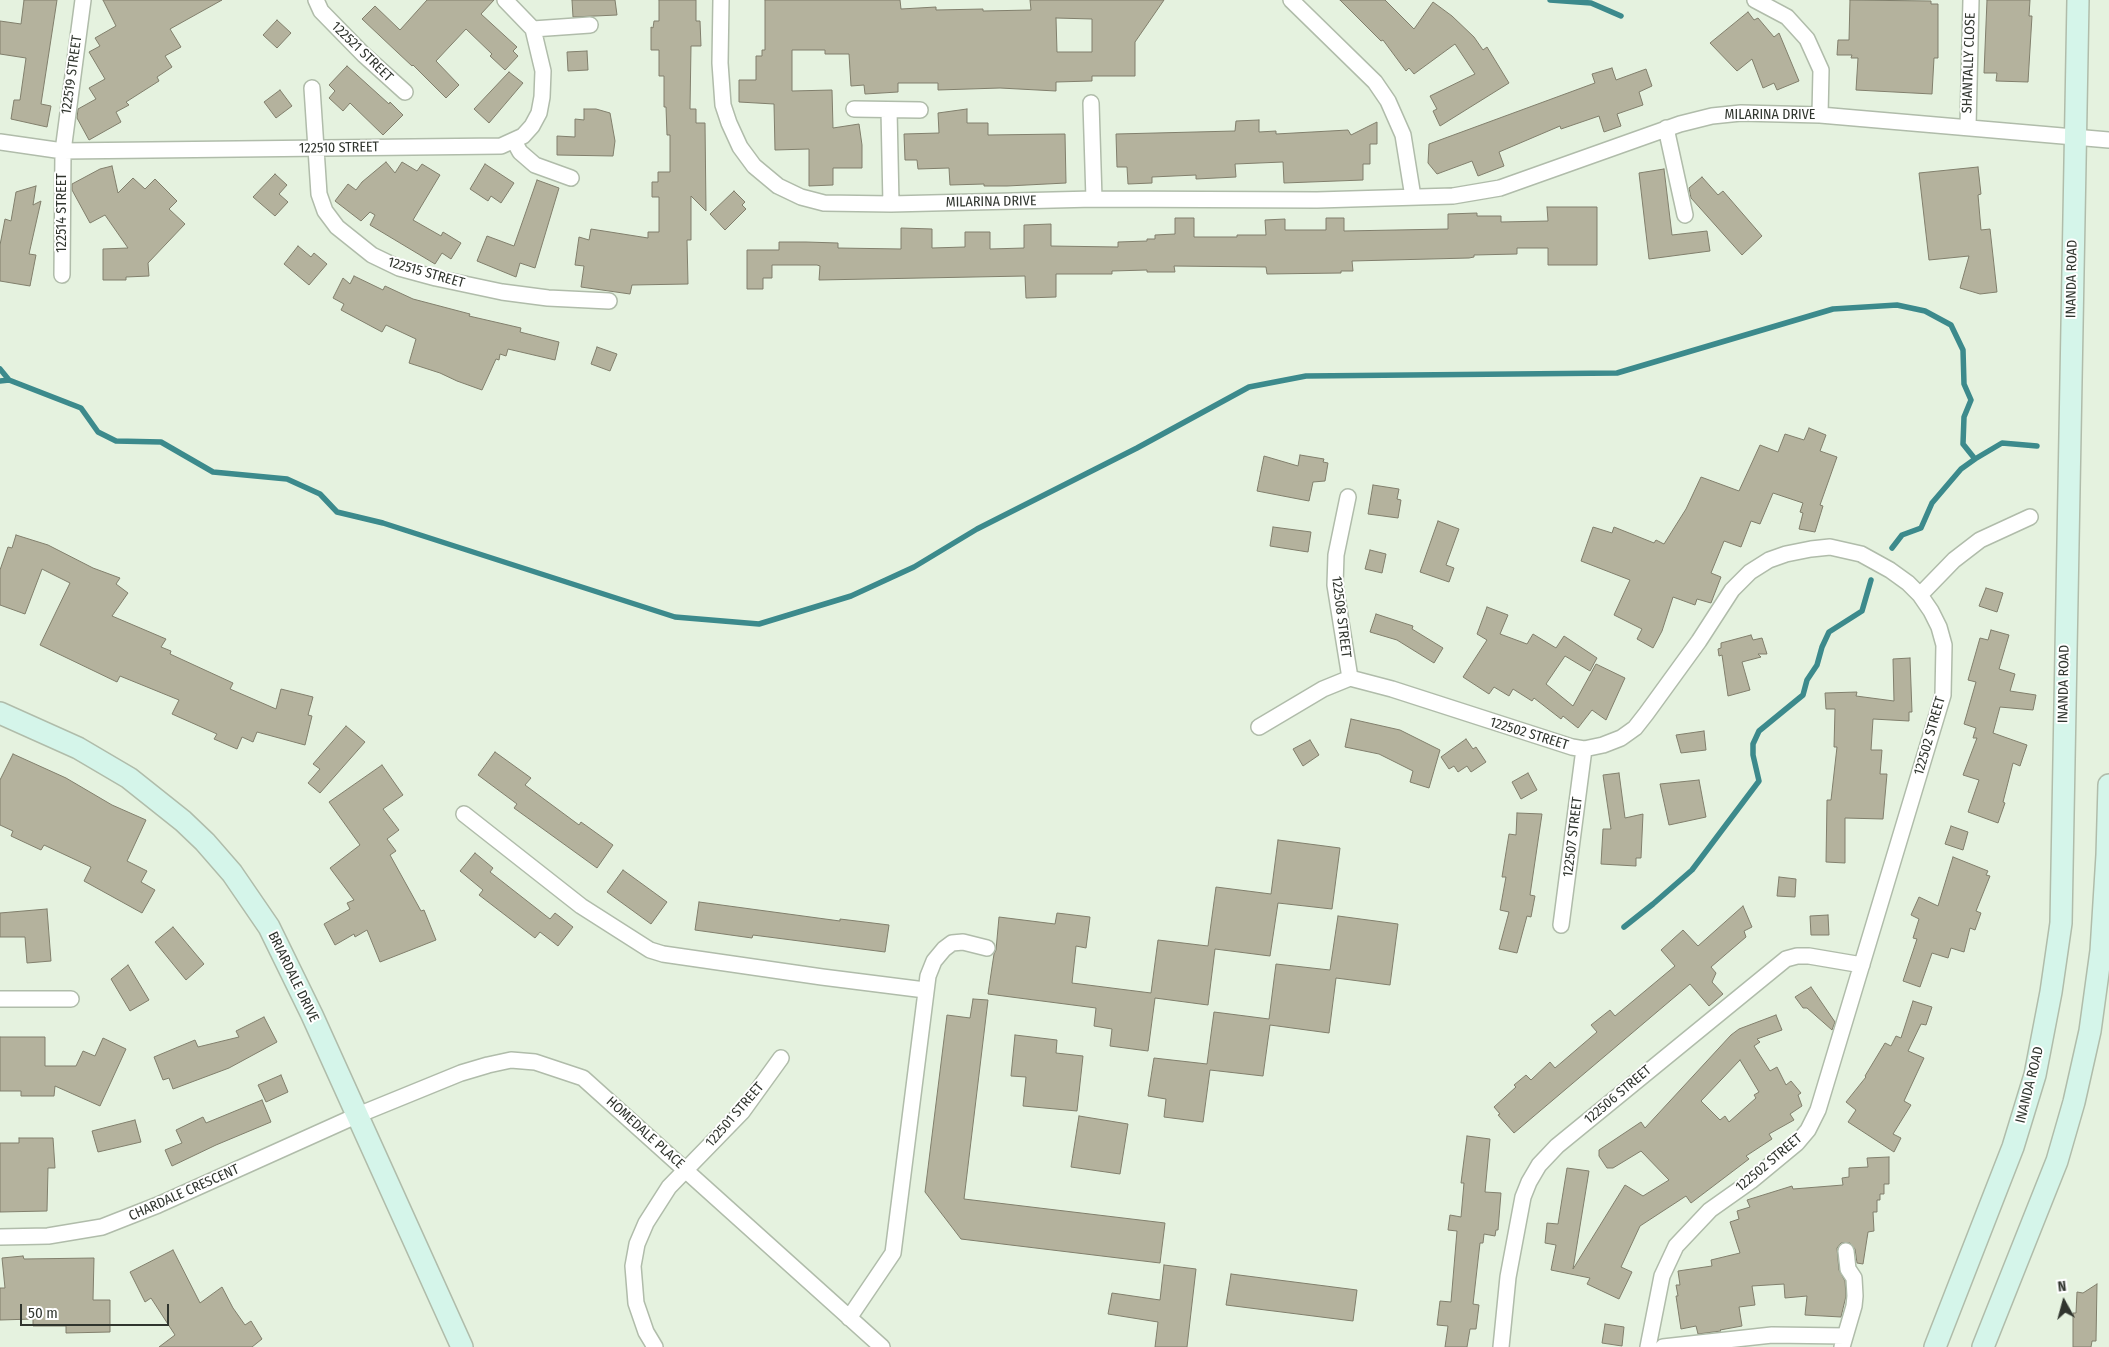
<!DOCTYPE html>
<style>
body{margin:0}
#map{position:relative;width:2109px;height:1347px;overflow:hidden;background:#e5f2df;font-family:"Fira Sans Condensed",sans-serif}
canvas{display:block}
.north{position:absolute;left:2039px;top:1277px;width:50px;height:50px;-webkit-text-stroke:4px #fff;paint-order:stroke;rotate:353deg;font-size:14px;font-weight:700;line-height:20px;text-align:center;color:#30352e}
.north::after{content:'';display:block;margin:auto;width:18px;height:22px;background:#30352e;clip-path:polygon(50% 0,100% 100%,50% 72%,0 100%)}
.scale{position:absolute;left:20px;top:1304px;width:149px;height:22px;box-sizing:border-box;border:2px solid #30352e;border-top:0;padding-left:6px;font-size:15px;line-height:18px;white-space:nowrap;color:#30352e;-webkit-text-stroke:4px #fff;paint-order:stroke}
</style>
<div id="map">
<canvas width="2109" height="1347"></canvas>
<div class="north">N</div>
<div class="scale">50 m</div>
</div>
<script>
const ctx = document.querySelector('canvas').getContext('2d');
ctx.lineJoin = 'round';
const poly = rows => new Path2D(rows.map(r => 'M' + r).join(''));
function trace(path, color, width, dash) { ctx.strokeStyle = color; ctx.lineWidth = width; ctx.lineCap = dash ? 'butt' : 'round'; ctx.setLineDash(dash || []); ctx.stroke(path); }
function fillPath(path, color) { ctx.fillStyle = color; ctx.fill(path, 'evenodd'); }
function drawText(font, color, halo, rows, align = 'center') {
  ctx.font = font + ' "Fira Sans Condensed",sans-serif'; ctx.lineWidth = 4; ctx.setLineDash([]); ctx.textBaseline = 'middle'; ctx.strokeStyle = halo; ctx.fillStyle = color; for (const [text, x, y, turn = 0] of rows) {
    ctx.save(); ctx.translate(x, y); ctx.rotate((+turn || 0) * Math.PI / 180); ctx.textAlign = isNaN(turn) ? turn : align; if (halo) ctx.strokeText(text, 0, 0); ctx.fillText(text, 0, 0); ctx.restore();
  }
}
const stream = poly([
 [1550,0,1591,3,1621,16],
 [0,369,9,380],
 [0,381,9,380,81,408,98,432,116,441,161,442,213,472,287,479,320,494,337,512,383,523,675,617,759,624,851,596,914,567,977,529,1137,448,1249,387,1306,376,1617,373,1833,309,1897,305,1925,311,1951,325,1963,350,1964,384,1971,400,1964,417,1963,444,1975,459],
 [1892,548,1902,535,1921,528,1932,503,1961,469,1975,459,2002,443,2037,446],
 [1624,927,1653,904,1692,870,1759,781,1753,755,1753,744,1759,731,1803,695,1807,680,1817,665,1822,647,1829,632,1862,611,1871,580]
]);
const building = poly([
 [24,0,57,0,41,104,51,106,47,127,11,119,14,100,20,100,26,58,0,54,0,21,21,24,24,0],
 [103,0,222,0,170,29,181,47,165,56,172,67,157,77,159,81,126,102,129,105,116,112,121,122,89,140,77,118,78,109,96,99,89,88,105,79,89,52,100,46,95,38,116,26,103,0],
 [427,0,494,0,481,14,517,47,513,51,518,56,505,70,490,56,492,54,466,29,436,61,459,85,446,98,413,65,412,66,397,52,362,19,375,6,400,30,427,0],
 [572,0,615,0,617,15,573,17,572,0],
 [659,0,696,0,696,21,700,21,701,46,691,46,690,109,696,109,696,123,705,123,706,211,691,196,691,240,687,240,688,284,632,285,630,294,581,287,584,266,575,265,579,237,589,240,591,229,648,238,648,232,659,232,659,197,652,197,652,182,658,182,658,172,670,172,670,135,667,135,666,107,664,107,664,76,659,76,659,50,651,50,651,27,653,28,654,21,659,21,659,0],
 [765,0,900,0,901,9,936,7,936,10,983,9,983,11,1031,10,1030,0,1164,0,1135,42,1135,76,1092,76,1092,81,1056,82,1056,91,1000,88,938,90,938,83,898,83,898,92,865,94,864,85,851,86,849,54,825,54,825,50,792,50,792,91,832,90,833,128,859,124,862,145,862,168,833,168,833,185,809,186,809,149,775,150,774,104,739,102,739,80,756,80,756,56,762,56,762,50,765,50,765,0],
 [1056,18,1092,19,1092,52,1057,52,1056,18],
 [1340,0,1385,0,1414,29,1433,2,1452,16,1474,37,1483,50,1487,47,1509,83,1440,126,1433,111,1437,109,1430,96,1475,74,1455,44,1414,74,1409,68,1406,71,1383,40,1381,41,1340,0],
 [1850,0,1931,1,1931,4,1938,4,1938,58,1934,58,1932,94,1856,90,1858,58,1851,58,1852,55,1837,55,1838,40,1849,40,1850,0],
 [1987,0,2030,0,2029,16,2032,16,2028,82,1996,81,1997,73,1984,73,1987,0],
 [1748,12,1754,20,1758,18,1774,37,1779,33,1799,81,1777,90,1774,83,1763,88,1752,59,1737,71,1710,43,1748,12],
 [277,20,291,33,277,48,263,35,277,20],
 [587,51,588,70,568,71,567,52,587,51],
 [347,66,389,104,390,102,403,115,383,135,350,103,343,111,329,98,335,91,329,85,347,66],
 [1612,68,1616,80,1646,69,1652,86,1639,92,1643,105,1617,114,1621,126,1604,132,1599,116,1561,129,1560,126,1499,152,1504,166,1478,176,1472,161,1437,174,1428,163,1429,144,1595,83,1592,74,1612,68],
 [509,72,523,83,489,123,474,109,509,72],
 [280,90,292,106,276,118,264,102,280,90],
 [584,109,596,109,610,113,615,141,613,156,557,155,557,136,575,137,575,119,584,120,584,109],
 [967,109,967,123,988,123,988,135,1065,134,1066,183,1007,186,984,186,984,184,950,185,949,168,918,169,917,160,905,160,904,134,939,133,938,113,967,109],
 [1259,120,1259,132,1276,131,1276,134,1348,130,1351,135,1377,122,1377,144,1370,144,1370,164,1363,164,1363,180,1284,183,1283,162,1235,164,1236,177,1196,179,1196,175,1152,177,1152,183,1128,184,1127,167,1117,167,1116,134,1235,131,1236,121,1259,120],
 [386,162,395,173,402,162,417,171,422,164,440,175,413,220,441,236,443,232,461,243,451,259,442,253,435,264,370,225,375,215,370,212,361,221,335,201,348,184,356,190,362,182,386,162],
 [485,164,514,183,501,203,491,196,488,201,470,189,485,164],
 [112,166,118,193,133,178,145,189,155,179,177,201,169,209,185,224,148,263,149,276,126,277,126,280,103,280,103,249,128,248,105,215,90,223,72,190,72,184,100,169,112,166],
 [1978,167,1981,194,1978,195,1981,230,1990,229,1997,292,1980,294,1960,288,1969,256,1929,260,1919,173,1978,167],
 [1664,169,1672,235,1707,231,1710,251,1649,259,1639,173,1664,169],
 [275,174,287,185,279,194,288,202,275,216,253,197,275,174],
 [1702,177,1718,195,1723,191,1762,236,1742,255,1691,198,1689,188,1702,177],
 [537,180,559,188,535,268,520,263,516,277,477,261,487,236,514,246,537,180],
 [36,186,33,205,41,201,29,254,36,255,30,286,0,281,0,245,5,219,11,221,16,192,36,186],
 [734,191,745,202,742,205,746,209,725,230,710,214,734,191],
 [1547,207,1597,207,1597,265,1548,265,1548,248,1517,248,1517,254,1474,255,1474,257,1469,258,1352,261,1353,271,1341,271,1341,273,1267,274,1266,267,1174,266,1175,272,1147,272,1147,270,1112,271,1112,274,1056,274,1056,297,1026,298,1025,276,819,280,820,266,817,265,772,265,772,278,763,278,763,289,747,289,747,250,779,250,779,242,806,242,838,243,838,248,901,249,901,228,932,229,932,248,965,247,965,232,990,232,990,249,1024,248,1024,225,1051,224,1051,246,1118,247,1118,242,1147,241,1147,239,1155,239,1155,235,1175,234,1175,218,1194,218,1194,237,1237,237,1237,235,1266,235,1265,220,1285,219,1285,230,1326,230,1326,218,1344,218,1344,231,1448,229,1448,214,1477,213,1477,216,1501,216,1501,222,1548,221,1547,207],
 [298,246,311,257,314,253,327,264,309,285,284,264,298,246],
 [354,276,383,290,385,286,413,299,470,314,469,316,521,328,520,332,559,342,555,360,508,349,506,356,500,354,499,360,496,359,482,390,457,381,440,373,409,363,416,339,386,325,382,332,341,310,344,304,333,298,343,278,350,284,354,276],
 [597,347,617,354,610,371,591,364,597,347],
 [1809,428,1826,435,1820,451,1837,457,1820,505,1823,506,1815,532,1799,529,1803,513,1800,512,1803,503,1773,493,1760,524,1751,521,1741,547,1724,541,1711,573,1721,577,1711,603,1697,599,1695,605,1673,597,1662,631,1653,648,1637,639,1642,629,1614,615,1630,580,1581,561,1593,527,1612,533,1614,527,1654,543,1656,540,1664,544,1686,509,1701,477,1739,491,1760,445,1778,452,1785,434,1804,440,1809,428],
 [1300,455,1324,459,1323,462,1328,463,1325,481,1313,482,1309,501,1257,491,1264,456,1298,466,1300,455],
 [1373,485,1399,489,1397,499,1401,500,1398,518,1368,514,1373,485],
 [1438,521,1459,529,1446,565,1454,568,1449,582,1420,572,1438,521],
 [1273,527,1311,532,1308,552,1270,546,1273,527],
 [16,535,48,545,93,568,120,578,116,584,128,593,112,616,166,639,161,647,171,651,170,654,233,683,230,689,276,709,281,689,313,697,308,715,312,716,305,745,257,732,253,742,242,737,237,749,214,739,217,734,172,714,179,700,120,676,117,682,40,645,70,583,42,569,25,614,0,605,0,570,8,547,12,548,16,535],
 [1370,550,1386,554,1382,573,1365,569,1370,550],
 [1986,588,2003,593,1997,612,1979,606,1986,588],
 [1487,607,1508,615,1500,634,1527,644,1533,634,1556,648,1564,636,1597,658,1590,671,1565,656,1546,684,1573,706,1596,664,1625,678,1606,720,1592,710,1578,728,1563,716,1561,719,1534,698,1532,701,1513,689,1509,696,1494,687,1489,694,1463,677,1487,640,1477,634,1487,607],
 [1376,614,1413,626,1412,629,1443,648,1434,663,1397,640,1370,632,1376,614],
 [1991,630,2009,635,1999,669,2015,674,2010,691,2036,695,2033,710,2000,707,1993,733,2027,745,2020,766,2013,763,2003,802,2005,803,1998,823,1968,812,1979,780,1963,775,1977,738,1973,738,1976,728,1964,724,1976,682,1968,680,1980,638,1988,640,1991,630],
 [1751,635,1753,640,1762,638,1767,654,1758,654,1761,657,1742,662,1750,690,1728,696,1722,655,1719,656,1718,649,1721,648,1721,643,1751,635],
 [1910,658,1912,712,1909,712,1909,721,1873,719,1871,750,1882,750,1880,774,1887,774,1883,819,1845,818,1845,863,1826,862,1827,800,1831,800,1837,747,1834,747,1835,709,1826,709,1825,693,1857,692,1856,696,1894,701,1893,659,1910,658],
 [1351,719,1400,730,1440,750,1429,788,1410,782,1413,771,1379,754,1345,747,1351,719],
 [346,726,365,742,320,793,308,783,320,769,313,764,346,726],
 [1704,731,1706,750,1681,753,1676,735,1704,731],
 [1466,739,1473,749,1476,747,1486,762,1471,772,1467,766,1458,772,1454,766,1449,769,1441,757,1466,739],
 [1310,740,1319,755,1303,766,1293,749,1310,740],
 [495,752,531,778,525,785,579,825,581,822,613,845,597,868,514,808,517,804,478,775,495,752],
 [13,754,66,778,112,805,146,820,127,861,147,871,141,882,155,890,142,913,84,881,91,867,44,845,41,850,11,836,13,831,0,825,0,780,13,754],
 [382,765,403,795,383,809,399,830,387,839,396,851,390,855,421,911,424,910,436,940,380,962,367,930,355,937,354,934,335,945,324,924,350,909,347,903,354,900,330,868,360,845,329,802,382,765],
 [1528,773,1537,790,1521,799,1512,782,1528,773],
 [1619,773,1625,818,1643,814,1641,858,1636,858,1636,866,1601,864,1603,829,1611,829,1603,775,1619,773],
 [1699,780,1706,817,1669,825,1660,784,1699,780],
 [1517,813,1542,814,1530,895,1535,896,1531,917,1527,916,1517,953,1499,949,1509,912,1500,910,1506,877,1502,877,1509,834,1516,835,1517,813],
 [1951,826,1968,832,1963,850,1945,844,1951,826],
 [1278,840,1340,848,1332,909,1278,903,1270,956,1215,949,1208,1005,1155,998,1148,1051,1110,1046,1112,1029,1094,1026,1096,1008,988,994,994,954,996,950,999,917,1055,924,1057,913,1090,917,1086,948,1076,946,1072,983,1151,993,1158,940,1208,946,1216,887,1271,894,1278,840],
 [475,853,493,868,490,872,550,919,555,913,573,927,558,946,540,932,535,938,479,895,483,890,460,871,475,853],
 [1953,857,1988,871,1986,875,1990,876,1976,911,1981,913,1975,930,1970,928,1964,952,1951,948,1948,958,1932,953,1920,987,1903,981,1917,939,1913,938,1919,919,1911,915,1919,897,1938,906,1953,857],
 [623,870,667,902,651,924,607,892,623,870],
 [1779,877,1796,879,1795,897,1777,896,1779,877],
 [699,902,840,921,840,919,889,925,885,952,753,935,752,938,695,930,699,902],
 [1743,906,1752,927,1744,931,1746,937,1711,967,1716,973,1712,982,1723,994,1709,1006,1690,984,1514,1133,1498,1115,1500,1114,1494,1107,1516,1087,1514,1085,1526,1075,1531,1080,1550,1062,1555,1068,1597,1032,1591,1025,1610,1010,1615,1016,1675,966,1661,950,1683,930,1698,946,1743,906],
 [47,909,51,961,27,963,25,937,0,937,0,913,47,909],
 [1828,915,1829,935,1811,935,1810,916,1828,915],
 [1338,916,1398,924,1390,985,1336,978,1329,1033,1270,1025,1263,1076,1210,1070,1203,1122,1164,1117,1166,1099,1148,1096,1154,1058,1207,1064,1214,1012,1269,1019,1276,964,1330,970,1338,916],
 [173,927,204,964,186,980,155,942,173,927],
 [128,965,149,1000,130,1011,111,979,128,965],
 [1811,987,1835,1022,1832,1030,1807,1008,1803,1008,1795,997,1811,987],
 [973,999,988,1000,964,1199,1165,1223,1160,1263,961,1239,925,1192,947,1015,970,1018,973,999],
 [1913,1001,1932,1007,1926,1025,1921,1024,1908,1051,1924,1058,1904,1101,1911,1105,1893,1134,1901,1138,1894,1152,1848,1122,1856,1110,1846,1102,1866,1077,1865,1076,1885,1043,1891,1046,1896,1036,1901,1038,1913,1001],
 [1776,1015,1782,1030,1757,1039,1760,1042,1754,1046,1770,1071,1777,1067,1786,1085,1791,1081,1801,1093,1798,1095,1802,1106,1790,1114,1794,1120,1769,1134,1772,1139,1746,1156,1749,1159,1691,1203,1686,1196,1640,1226,1621,1267,1632,1272,1619,1299,1587,1284,1590,1278,1551,1270,1556,1245,1545,1243,1547,1223,1558,1224,1567,1168,1589,1171,1573,1269,1625,1185,1643,1196,1669,1180,1641,1151,1613,1168,1607,1168,1599,1156,1599,1150,1641,1122,1645,1128,1731,1035,1739,1029,1776,1015],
 [1740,1060,1759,1092,1754,1095,1756,1098,1729,1122,1725,1116,1720,1120,1701,1101,1740,1060],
 [264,1017,277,1042,229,1068,173,1089,169,1078,163,1080,154,1057,195,1040,198,1047,239,1037,236,1031,264,1017],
 [1015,1035,1057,1040,1056,1053,1083,1056,1077,1111,1023,1106,1026,1077,1011,1076,1015,1035],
 [0,1037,45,1037,45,1066,76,1066,83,1051,95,1056,103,1038,126,1049,100,1106,55,1086,54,1096,21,1096,21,1091,0,1091,0,1037],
 [281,1075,288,1092,266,1102,258,1085,281,1075],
 [262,1100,271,1122,216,1145,172,1166,165,1150,182,1143,176,1130,203,1117,206,1123,262,1100],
 [1079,1116,1128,1124,1120,1174,1071,1167,1079,1116],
 [135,1120,141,1142,98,1152,92,1131,135,1120],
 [1467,1136,1490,1139,1485,1192,1501,1193,1498,1230,1496,1230,1495,1236,1484,1234,1483,1243,1480,1243,1473,1304,1479,1305,1476,1329,1470,1329,1467,1347,1445,1347,1448,1326,1437,1325,1440,1301,1451,1302,1457,1231,1448,1230,1450,1215,1461,1217,1464,1183,1461,1183,1467,1136],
 [19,1138,53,1138,55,1168,48,1168,47,1211,0,1212,0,1143,19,1143,19,1138],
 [1889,1157,1889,1184,1884,1184,1884,1194,1880,1194,1880,1200,1877,1200,1877,1212,1873,1212,1874,1231,1868,1232,1863,1264,1857,1263,1855,1249,1850,1243,1841,1243,1837,1248,1839,1270,1845,1281,1846,1296,1841,1317,1805,1315,1807,1296,1785,1298,1784,1284,1752,1286,1755,1305,1739,1307,1742,1326,1720,1330,1721,1331,1698,1334,1696,1326,1681,1329,1676,1296,1678,1296,1676,1285,1680,1285,1678,1271,1712,1266,1711,1260,1740,1253,1730,1222,1739,1219,1737,1211,1750,1207,1747,1200,1792,1186,1793,1189,1843,1185,1842,1178,1849,1177,1849,1168,1868,1167,1867,1158,1889,1157],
 [173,1250,200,1303,222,1287,233,1308,245,1325,251,1321,262,1339,252,1347,159,1347,175,1335,151,1298,145,1302,130,1272,173,1250],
 [23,1256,24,1259,94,1258,93,1300,110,1300,110,1332,66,1333,66,1326,33,1326,33,1319,0,1320,0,1288,5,1288,2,1258,23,1256],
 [1164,1265,1196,1269,1187,1347,1155,1347,1158,1322,1108,1314,1112,1293,1160,1300,1164,1265],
 [1231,1274,1357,1290,1353,1321,1226,1305,1231,1274],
 [2097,1284,2096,1341,2092,1341,2091,1347,2073,1347,2073,1313,2076,1313,2077,1292,2083,1293,2097,1284],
 [1605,1324,1624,1327,1622,1346,1602,1343,1605,1324]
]);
const street = poly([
 [316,0,321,11,364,55,405,92],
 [721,0,720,63,723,105,729,123,740,147,754,166,778,186,801,197,824,203,891,204,1094,199,1317,200,1453,196,1500,188,1680,124,1712,116,1741,113,1820,115,2109,140],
 [1291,0,1375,82,1388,101,1403,135,1413,197],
 [1755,0,1787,17,1807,39,1821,70,1820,115],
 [533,29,590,25],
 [312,88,319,194,325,211,337,227,372,255,399,268,436,278,502,292,548,298,609,301],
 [1091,103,1094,199],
 [854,109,920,110],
 [889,110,891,204],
 [1968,127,1971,0],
 [1666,128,1685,215],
 [514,141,520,152,535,165,571,178],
 [0,142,63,151,501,146,523,136,532,126,539,113,542,97,543,71,533,29,505,0],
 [62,275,63,151,83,0],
 [1348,497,1336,555,1335,585,1350,678],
 [1920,595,1954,560,1980,540,2030,517],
 [1259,727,1323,689,1350,678,1392,689,1572,747,1584,749,1603,745,1621,738,1635,728,1646,714,1699,641,1732,590,1750,572,1769,560,1786,554,1811,549,1830,547,1861,554,1890,570,1908,583,1920,595,1931,611,1939,627,1944,645,1943,695,1818,1110,1808,1130,1797,1143,1751,1181,1710,1210,1676,1246,1662,1276,1648,1347,1650,1347],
 [464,814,581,906,650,950,663,954,822,977,925,990],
 [1561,925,1584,749],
 [0,999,71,999],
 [0,1237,48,1236,102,1227,158,1205,358,1115,461,1073,488,1065,511,1060,535,1062,583,1078,882,1347],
 [849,1318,893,1253,928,976,934,961,944,949,952,943,963,942,987,948],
 [655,1347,646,1332,636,1303,633,1266,637,1244,646,1223,669,1187,742,1112,781,1058],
 [1501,1347,1508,1277,1523,1197,1529,1182,1539,1165,1557,1146,1786,959,1797,956,1809,956,1862,965],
 [1663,1347,1772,1335,1845,1336],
 [1842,1347,1854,1306,1855,1296,1854,1278,1848,1269,1846,1251]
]);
const secondary = poly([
 [0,713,78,748,129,778,183,821,205,842,232,873,269,927,312,1015,462,1347],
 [1935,1347,2013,1147,2035,1075,2051,992,2061,923,2078,0],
 [1983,1347,2057,1161,2074,1102,2090,1031,2101,951,2107,855,2109,785]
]);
const streetNames = [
 ["122521 STREET",362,52,44],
 ["SHANTALLY CLOSE",1969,63,-88],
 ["122519 STREET",72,75,-82],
 ["MILARINA DRIVE",1770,115],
 ["122510 STREET",339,148,-1],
 ["MILARINA DRIVE",991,202,-1],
 ["122514 STREET",62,213,-90],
 ["122515 STREET",426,273,16],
 ["INANDA ROAD",2072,279,-89],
 ["122508 STREET",1341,617,83],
 ["INANDA ROAD",2064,684,-89],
 ["122502 STREET",1529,734,17],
 ["122502 STREET",1930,736,-74],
 ["122507 STREET",1573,837,-83],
 ["BRIARDALE DRIVE",293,977,64],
 ["INANDA ROAD",2030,1085,-76],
 ["122506 STREET",1618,1095,-40],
 ["122501 STREET",735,1115,-49],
 ["HOMEDALE PLACE",645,1133,42],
 ["122502 STREET",1769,1163,-40],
 ["CHARDALE CRESCENT",184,1193,-24]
];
trace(stream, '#3c8a8c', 5.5);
fillPath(building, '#b4b29d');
trace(building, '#817f6c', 1);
trace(street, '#b0bcaa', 18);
trace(secondary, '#b0bcaa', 24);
trace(street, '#fff', 15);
trace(secondary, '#d5f5ea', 21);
drawText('14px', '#30352e', '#fff', streetNames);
</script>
